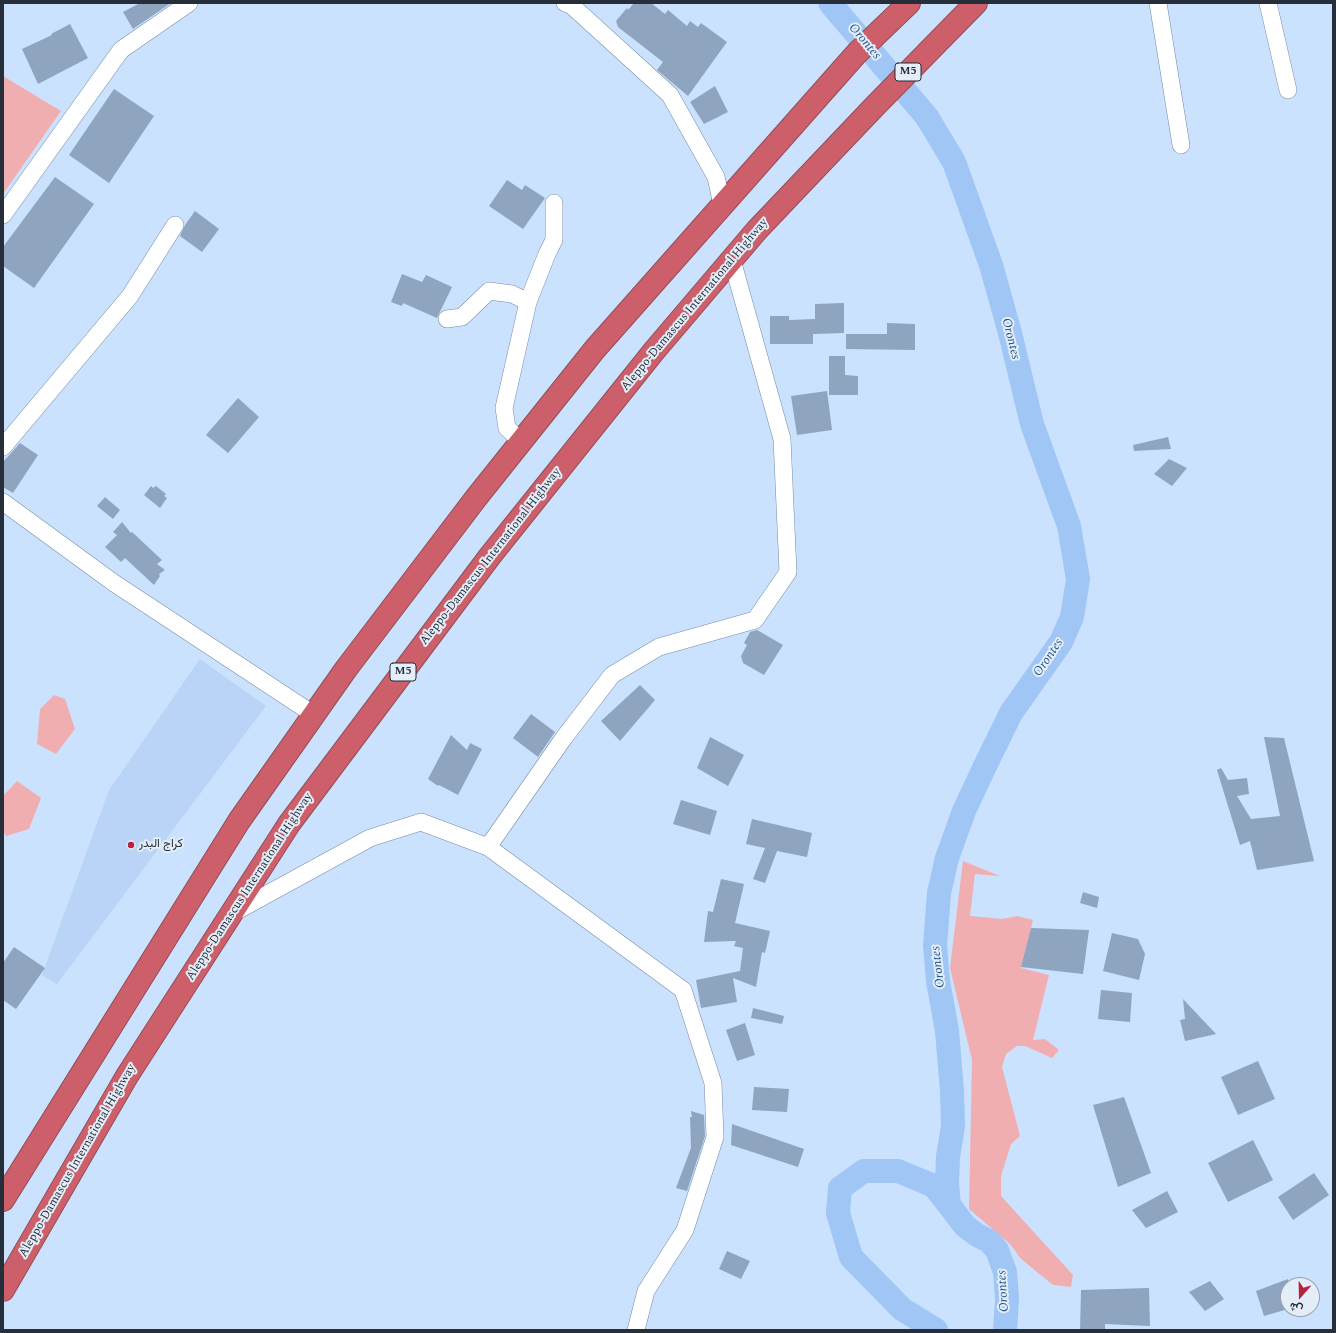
<!DOCTYPE html>
<meta charset="utf-8">
<style>
body{margin:0}
#map{position:relative;width:1336px;height:1333px;overflow:hidden;background:#cbe2ff;font-family:Spectral,Vazirmatn,serif}
canvas{display:block}
.frame{position:absolute;inset:0;border:4px solid #252e39;pointer-events:none}
.north{position:absolute;left:1280px;top:1277px;width:40px;height:40px;box-sizing:border-box;background:#e4eef9;border:1px solid #98a1ac;border-radius:50%;rotate:200deg;font-size:11px;font-weight:700;line-height:16px;text-align:center;color:#252e39}
.north::after{content:'';display:block;margin:auto;width:14px;height:18px;background:#b52341;clip-path:polygon(50% 0,100% 100%,50% 72%,0 100%)}
</style>
<div id="map">
<canvas width="1336" height="1333"></canvas>
<div class="frame"></div>
<div class="north">ش</div>
</div>
<script>
const ctx = document.querySelector('canvas').getContext('2d');
ctx.lineJoin = 'round';
function fillPath(path, color) { ctx.fillStyle = color; ctx.fill(path, 'evenodd'); }
const poly = rows => new Path2D(rows.map(r => 'M' + r).join(''));
function trace(path, color, width, dash) { ctx.strokeStyle = color; ctx.lineWidth = width; ctx.lineCap = dash ? 'butt' : 'round'; ctx.setLineDash(dash || []); ctx.stroke(path); }
function drawText(font, color, halo, rows, align = 'center') {
  ctx.font = font + ' Spectral,Vazirmatn,serif'; ctx.lineWidth = 4; ctx.setLineDash([]); ctx.textBaseline = 'middle'; ctx.strokeStyle = halo; ctx.fillStyle = color; for (const [text, x, y, turn = 0] of rows) {
    ctx.save(); ctx.translate(x, y); ctx.rotate((+turn || 0) * Math.PI / 180); ctx.textAlign = isNaN(turn) ? turn : align; if (halo) ctx.strokeText(text, 0, 0); ctx.fillText(text, 0, 0); ctx.restore();
  }
}
const built = poly([
 [200,659,266,706,57,984,42,975,109,790]
]);
const green = poly([
 [3,76,61,111,3,194],
 [54,695,65,699,75,729,56,754,37,744,40,709],
 [17,781,41,798,29,829,6,836,3,831,3,796],
 [963,861,1000,876,975,874,970,916,1002,919,1017,916,1033,920,1021,968,1049,975,1033,1040,1045,1039,1059,1050,1052,1058,1025,1046,1017,1046,1006,1054,1002,1067,1020,1136,1011,1144,1001,1176,1001,1196,1073,1275,1071,1287,1053,1285,1021,1259,1010,1244,969,1209,972,1060,950,968]
]);
const river = poly([
 [830,3,927,117,954,162,991,265,1010,333,1032,424,1069,526,1078,579,1072,617,1061,642,1011,713,985,766,964,811,947,858,939,893,935,946,938,981,947,1031,952,1091,953,1126,948,1157,947,1183,949,1205,965,1226,977,1235,989,1241,997,1250,1005,1272,1007,1299,1005,1330],
 [936,1330,902,1309,851,1257,838,1213,840,1188,864,1171,898,1171,934,1186,949,1205]
]);
const building = poly([
 [140,3,171,3,133,29,123,12],
 [634,3,651,3,665,14,668,10,687,26,690,21,698,27,701,23,727,42,688,96,657,70,663,62,618,27,616,21,627,8,628,10],
 [70,24,88,58,38,84,22,49,52,35,51,34],
 [715,86,728,112,704,124,690,102],
 [114,89,154,116,109,183,69,155],
 [55,177,94,204,34,288,3,266,3,247],
 [507,180,522,190,525,185,545,198,523,229,489,206],
 [195,211,219,229,202,252,180,236,185,225],
 [402,274,422,282,426,275,452,287,437,318,403,303,402,306,391,302],
 [844,303,844,333,813,334,813,344,770,344,770,316,789,316,789,320,815,319,815,304],
 [887,323,915,324,915,350,846,349,846,334,887,334],
 [829,356,845,356,845,375,858,376,858,395,829,395],
 [827,391,832,430,797,435,791,396],
 [238,398,259,417,228,453,206,435],
 [1168,437,1171,449,1134,451,1133,445],
 [20,443,38,455,13,493,3,487,3,462],
 [1169,459,1187,468,1172,486,1154,474],
 [151,486,153,488,156,486,166,494,164,496,167,498,160,508,144,495],
 [105,497,120,510,113,519,97,506],
 [122,522,131,533,132,532,162,560,157,564,165,570,159,574,160,576,154,585,125,558,121,562,105,547,117,535,113,532],
 [757,630,783,645,764,675,743,663,741,656,747,645,744,643,750,632],
 [640,685,655,700,620,741,601,721],
 [531,714,555,732,538,757,513,738],
 [451,735,467,750,470,743,482,749,458,795,439,785,438,786,428,779],
 [710,737,744,755,728,786,697,768],
 [1264,737,1284,738,1314,861,1257,870,1250,841,1240,845,1217,770,1221,768,1228,780,1247,778,1249,794,1237,796,1251,819,1280,816],
 [681,800,717,811,710,835,673,824],
 [752,819,812,833,807,857,777,851,765,883,753,879,765,848,746,844],
 [721,879,744,884,735,923,770,931,765,953,762,952,756,987,733,978,737,1002,701,1008,696,980,740,971,743,948,734,946,736,941,704,942,708,911,713,912],
 [1083,892,1099,897,1097,908,1080,903],
 [1031,928,1089,930,1083,974,1021,967],
 [1112,933,1138,939,1145,954,1139,980,1103,971],
 [14,947,45,968,16,1009,3,1000,3,963],
 [1101,990,1132,993,1130,1022,1098,1019],
 [1183,999,1216,1034,1185,1041,1180,1020,1185,1019],
 [753,1008,784,1016,782,1024,751,1018],
 [745,1023,755,1055,737,1061,726,1030],
 [1258,1061,1275,1099,1238,1115,1221,1077],
 [754,1087,789,1089,787,1112,752,1110],
 [1124,1097,1151,1173,1118,1187,1093,1105],
 [691,1111,704,1115,705,1136,687,1191,676,1188,691,1148,690,1117,692,1117],
 [732,1124,804,1149,798,1167,731,1145],
 [1253,1140,1273,1180,1228,1202,1208,1163],
 [1314,1173,1329,1195,1293,1220,1278,1197],
 [1167,1191,1178,1212,1146,1228,1132,1210],
 [727,1251,750,1261,741,1279,719,1269],
 [1288,1279,1288,1309,1264,1316,1256,1291],
 [1210,1281,1224,1299,1205,1311,1189,1292],
 [1149,1288,1150,1326,1105,1324,1105,1330,1080,1330,1081,1290]
]);
const minor = poly([
 [565,3,571,5,670,95,716,177,722,205],
 [1158,3,1181,145],
 [1268,3,1288,90],
 [3,215,121,50,189,3],
 [447,319,462,317,489,291,512,294,528,302],
 [522,442,507,428,504,408,528,302,547,254,554,240,554,203],
 [3,447,130,296,175,225],
 [3,502,114,583,313,714],
 [488,847,563,739,612,675,659,647,755,620,788,572,782,439,732,260],
 [231,914,370,838,421,822,488,847,683,990,713,1083,715,1137,685,1230,646,1291,636,1330]
]);
const highway = poly([
 [3,1200,239,821,346,669,476,498,595,349,857,53,909,3],
 [3,1290,127,1076,289,824,490,556,654,351,757,230,874,107,976,3]
]);
const markers = [
 [131,845,4,"#b52341"]
];
const shields = [
 [908,72,26],
 [403,672,26]
];
const shieldNames = [
 ["M5",908,72],
 ["M5",403,672]
];
const streetNames = [
 ["Aleppo-Damascus International Highway",695,305,-50],
 ["Aleppo-Damascus International Highway",491,557,-52],
 ["Aleppo-Damascus International Highway",250,887,-57],
 ["Aleppo-Damascus International Highway",78,1161,-60]
];
const poiNames = [
 ["كراج البدر",139,845]
];
const waterNames = [
 ["Orontes",864,42,50],
 ["Orontes",1010,339,76],
 ["Orontes",1049,658,-56],
 ["Orontes",939,967,-97],
 ["Orontes",1004,1291,-94]
];
fillPath(built, '#b9d4f6');
fillPath(green, '#f1aeb1');
trace(river, '#9fc6f5', 24);
fillPath(building, '#8ea4bf');
trace(minor, '#758ba5', 18);
trace(highway, '#924e59', 24);
trace(minor, '#fff', 17);
trace(highway, '#cc5f6a', 22);
for (const [x, y, r, color] of markers) { const dot = new Path2D(); dot.arc(x, y, r, 0, 2 * Math.PI); ctx.fillStyle = color; ctx.fill(dot); trace(dot, '#e4eef9', 1.5); }
for (const [x, y, w] of shields) { const box = new Path2D(); box.roundRect(x - w / 2, y - 9, w, 18, 3); ctx.fillStyle = '#e4eef9'; ctx.fill(box); trace(box, '#252e39', 1); }
drawText('bold 11px', '#252e39', null, shieldNames);
drawText('12px', '#252e39', '#e4eef9', streetNames);
drawText('12px', '#252e39', '#e4eef9', poiNames, 'left');
drawText('italic 13px', '#22558f', '#e4eef9', waterNames);
</script>
